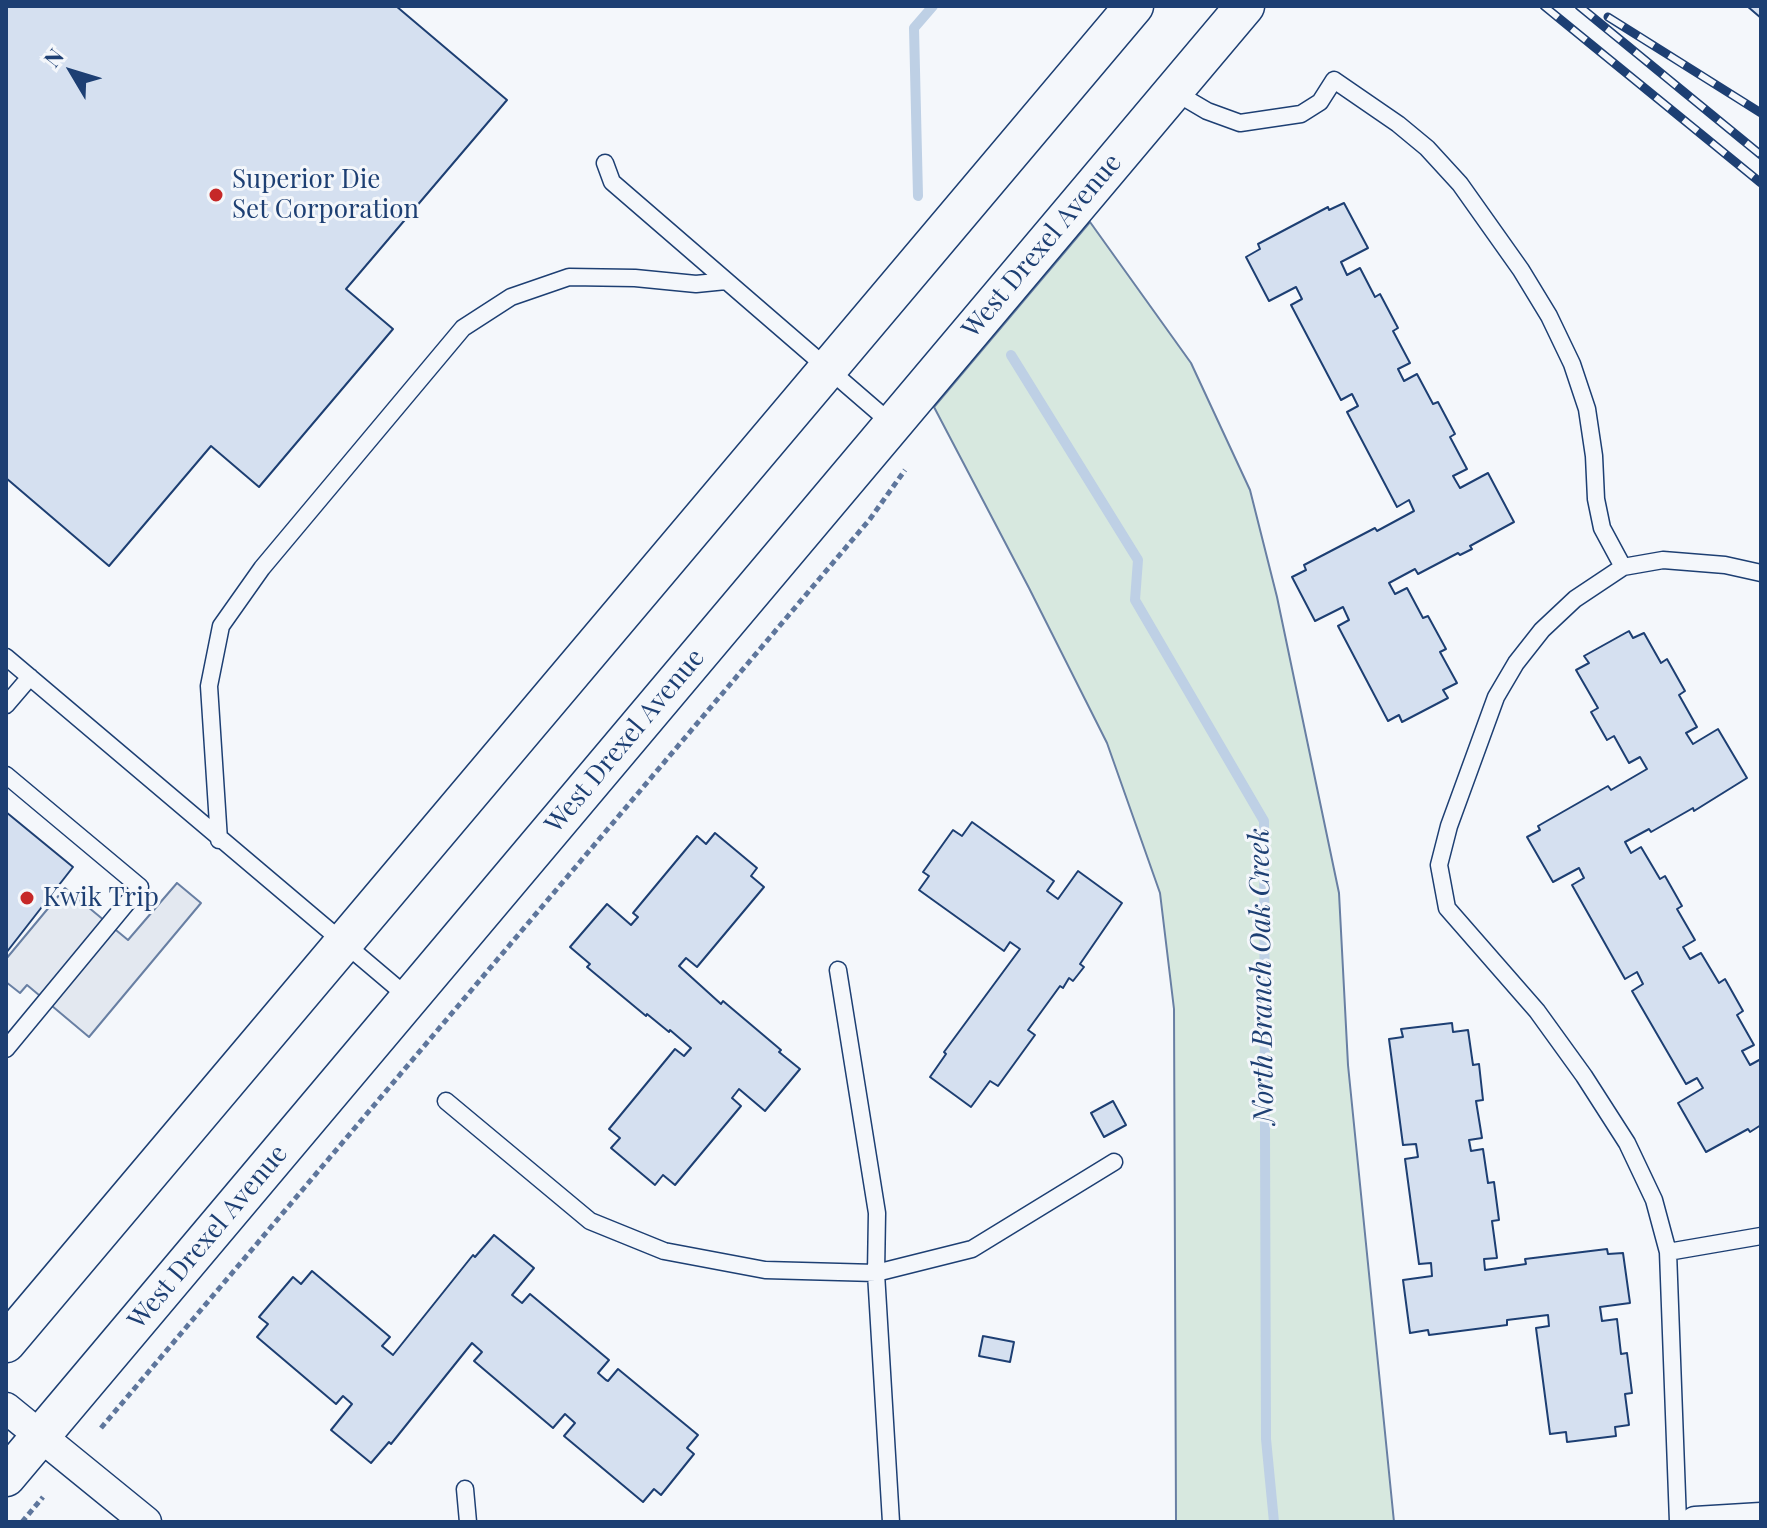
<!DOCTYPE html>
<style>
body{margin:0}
#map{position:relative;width:1767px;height:1528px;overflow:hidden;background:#f4f7fb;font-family:"Playfair Display",serif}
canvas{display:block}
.frame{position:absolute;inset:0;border:8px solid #1d3f73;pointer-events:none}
.north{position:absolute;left:32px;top:32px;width:80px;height:80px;-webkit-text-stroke:6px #f4f7fb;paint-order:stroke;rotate:308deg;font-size:22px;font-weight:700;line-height:32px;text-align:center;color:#1d3f73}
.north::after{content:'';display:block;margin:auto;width:28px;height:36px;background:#1d3f73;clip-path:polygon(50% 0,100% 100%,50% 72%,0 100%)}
</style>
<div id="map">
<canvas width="1767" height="1528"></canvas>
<div class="frame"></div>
<div class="north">N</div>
</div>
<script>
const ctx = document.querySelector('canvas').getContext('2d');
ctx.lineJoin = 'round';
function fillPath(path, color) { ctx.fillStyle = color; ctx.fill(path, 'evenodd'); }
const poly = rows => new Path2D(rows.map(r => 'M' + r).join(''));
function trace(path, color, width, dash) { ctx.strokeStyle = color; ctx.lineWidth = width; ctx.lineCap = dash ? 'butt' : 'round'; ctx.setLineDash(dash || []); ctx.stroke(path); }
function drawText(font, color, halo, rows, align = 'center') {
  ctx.font = font + ' "Playfair Display",serif'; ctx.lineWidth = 6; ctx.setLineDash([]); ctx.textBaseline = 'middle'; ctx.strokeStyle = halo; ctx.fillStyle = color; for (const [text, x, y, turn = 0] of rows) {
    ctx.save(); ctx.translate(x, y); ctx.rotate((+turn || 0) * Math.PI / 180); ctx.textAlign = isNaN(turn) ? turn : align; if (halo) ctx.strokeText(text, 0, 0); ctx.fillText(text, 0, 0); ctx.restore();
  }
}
const green = poly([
 [1090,222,1191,363,1250,490,1277,597,1339,893,1348,1065,1394,1522,1176,1522,1174,1009,1160,893,1107,743,1029,588,934,407,1090,222]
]);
const parking = poly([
 [177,883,201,903,89,1037,27,985,20,993,6,982,6,959,65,888,128,940,177,883]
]);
const stream = poly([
 [918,196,914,28,933,6],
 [1011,355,1138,560,1135,600,1264,821,1266,1439,1274,1522]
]);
const building = poly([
 [6,6,396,6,507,100,346,289,393,329,259,487,211,446,109,566,6,478,6,6],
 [1747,6,1761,6,1761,18,1747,6],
 [1344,203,1368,248,1341,262,1347,275,1360,268,1375,297,1380,294,1398,328,1393,331,1410,363,1398,369,1404,381,1417,374,1433,404,1438,402,1455,434,1450,437,1467,469,1453,476,1460,488,1488,473,1514,522,1470,546,1472,549,1460,555,1458,553,1418,574,1415,569,1389,583,1395,594,1407,588,1423,618,1428,616,1446,649,1440,652,1457,683,1443,690,1448,698,1402,722,1399,715,1388,721,1338,626,1349,620,1343,607,1315,621,1292,577,1306,570,1304,565,1375,528,1377,531,1414,511,1409,500,1397,507,1347,412,1358,406,1352,394,1341,400,1291,305,1302,299,1296,287,1269,301,1246,257,1260,249,1258,244,1328,207,1329,210,1344,203],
 [1629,631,1633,638,1644,633,1661,663,1667,659,1685,691,1679,695,1697,727,1686,733,1693,744,1718,729,1747,778,1694,811,1693,808,1651,832,1649,829,1625,842,1631,853,1641,847,1660,879,1665,876,1682,906,1677,909,1695,940,1683,947,1690,959,1701,953,1719,983,1725,979,1743,1011,1737,1015,1754,1045,1742,1051,1750,1065,1761,1059,1761,1125,1750,1132,1748,1129,1706,1152,1678,1103,1703,1088,1697,1078,1686,1084,1632,991,1643,984,1637,972,1625,979,1572,885,1584,878,1579,868,1553,882,1527,837,1540,830,1538,826,1608,786,1611,790,1647,769,1640,757,1629,763,1614,736,1607,740,1591,712,1598,708,1576,670,1589,663,1584,656,1629,631],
 [6,812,73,867,6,953,6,812],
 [972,822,1054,881,1047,891,1058,899,1078,871,1122,903,1080,964,1084,967,1073,981,1069,978,1063,988,1060,986,1028,1030,1035,1035,998,1086,990,1081,971,1107,930,1077,946,1054,944,1052,1020,949,1010,942,1004,951,919,890,929,876,923,872,953,830,962,836,972,822],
 [715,833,757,868,751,876,764,887,697,967,686,958,679,966,721,1004,723,1001,781,1050,779,1052,800,1069,765,1111,739,1089,732,1098,741,1106,675,1185,663,1175,655,1185,611,1148,620,1138,609,1129,675,1049,684,1056,691,1048,670,1030,669,1032,647,1014,646,1016,587,967,590,964,570,947,607,904,631,925,638,917,633,913,697,836,706,844,715,833],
 [1452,1023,1453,1032,1468,1030,1473,1065,1479,1064,1483,1100,1476,1101,1482,1138,1469,1140,1471,1151,1483,1149,1488,1183,1494,1182,1499,1220,1492,1221,1497,1258,1484,1259,1485,1270,1526,1264,1525,1259,1607,1249,1608,1254,1623,1253,1630,1303,1600,1307,1602,1321,1617,1319,1621,1354,1627,1353,1632,1393,1625,1394,1629,1425,1615,1427,1616,1436,1567,1442,1566,1432,1550,1434,1536,1328,1549,1326,1548,1315,1507,1320,1507,1325,1429,1335,1428,1330,1410,1333,1403,1280,1432,1276,1431,1263,1419,1264,1405,1159,1418,1157,1416,1144,1403,1145,1389,1039,1403,1037,1401,1029,1452,1023],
 [1113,1101,1126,1125,1104,1137,1091,1113,1113,1101],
 [494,1235,534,1268,512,1295,522,1303,530,1294,609,1360,598,1373,606,1380,608,1381,618,1369,698,1435,687,1448,694,1454,661,1495,654,1489,643,1502,564,1436,575,1423,565,1414,553,1428,474,1361,482,1352,472,1343,391,1444,389,1442,371,1463,331,1430,352,1404,343,1396,336,1404,257,1337,268,1324,259,1317,293,1277,301,1284,312,1271,390,1337,382,1346,393,1355,473,1255,475,1257,494,1235],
 [983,1336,1014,1342,1010,1362,979,1356,983,1336]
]);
const path = poly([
 [101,1428,870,519,905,470],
 [22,1522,43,1497]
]);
const service = poly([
 [1173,91,1207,111,1240,123,1301,114,1320,102,1334,80,1398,124,1427,148,1460,184,1521,270,1549,316,1572,364,1587,409,1594,456,1596,499,1602,528,1623,567,1575,599,1542,630,1516,663,1496,697,1449,826,1439,865,1447,908,1537,1011,1584,1076,1627,1143,1654,1200,1668,1252,1678,1522],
 [605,163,612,182,892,424],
 [1623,567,1663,560,1725,565,1761,573],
 [6,657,409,998],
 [6,705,30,677],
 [6,775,140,887,6,1049],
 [219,840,209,686,221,626,262,568,463,328,511,297,569,277,635,278,696,284,726,281],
 [838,970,877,1213,876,1273,891,1522],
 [446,1101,590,1221,664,1251,765,1270,876,1273,972,1249,1114,1162],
 [1668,1252,1761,1236],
 [465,1489,468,1522]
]);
const minor = poly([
 [6,1408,146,1522],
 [1695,1522,1761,1518]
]);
const tertiary = poly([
 [6,1343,1134,6],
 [6,1477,1245,6]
]);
const rail = poly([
 [1544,6,1761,183],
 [1579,6,1761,155],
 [1608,17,1761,113]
]);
const markers = [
 [216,195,8,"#c62828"],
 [27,898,8,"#c62828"]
];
const poiNames = [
 ["Superior Die",232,180],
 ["Set Corporation",232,210],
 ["Kwik Trip",43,898]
];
const streetNames = [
 ["West Drexel Avenue",1042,246,-50],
 ["West Drexel Avenue",625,741,-50],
 ["West Drexel Avenue",208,1237,-50]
];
const waterNames = [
 ["North Branch Oak Creek",1262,976,-91]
];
fillPath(green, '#d7e8df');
trace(green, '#687fa3', 2);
fillPath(parking, '#e3e8f0');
trace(parking, '#687fa3', 2);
trace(stream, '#bed0e5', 10);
fillPath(building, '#d5e0f0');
trace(building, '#1d3f73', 2);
trace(service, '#1d3f73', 19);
trace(minor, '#1d3f73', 33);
trace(tertiary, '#1d3f73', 41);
trace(path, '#5e769c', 5, [6, 4]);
trace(service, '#f4f7fb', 16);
trace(minor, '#f4f7fb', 30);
trace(tertiary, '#f4f7fb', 38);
trace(rail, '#1d3f73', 9);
trace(rail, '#f4f7fb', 6, [18]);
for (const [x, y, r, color] of markers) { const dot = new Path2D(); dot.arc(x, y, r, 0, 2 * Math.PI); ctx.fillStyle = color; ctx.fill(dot); trace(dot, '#f4f7fb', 3); }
drawText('26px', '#1d3f73', '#f4f7fb', poiNames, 'left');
drawText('26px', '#1d3f73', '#f4f7fb', streetNames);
drawText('italic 28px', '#1d3f73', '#f4f7fb', waterNames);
</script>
